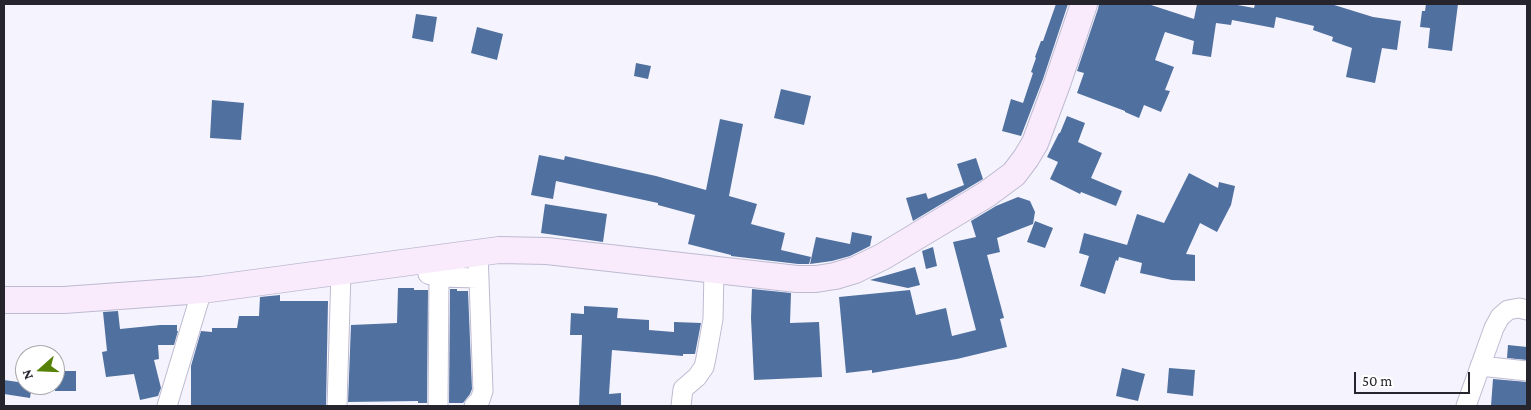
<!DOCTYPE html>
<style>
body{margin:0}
#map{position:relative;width:1531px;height:410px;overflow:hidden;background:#f5f4fe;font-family:"Crimson Pro",serif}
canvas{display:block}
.frame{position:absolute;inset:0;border:5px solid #26252e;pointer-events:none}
.north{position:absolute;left:15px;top:345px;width:50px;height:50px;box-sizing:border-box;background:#fff;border:1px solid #a8a8ab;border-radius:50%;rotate:250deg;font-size:14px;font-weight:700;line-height:20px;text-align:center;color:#26252e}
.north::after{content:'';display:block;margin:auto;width:18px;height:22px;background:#568108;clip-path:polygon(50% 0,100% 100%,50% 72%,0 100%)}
.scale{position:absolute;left:1354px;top:372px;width:116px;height:22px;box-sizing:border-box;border:2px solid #26252e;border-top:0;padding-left:6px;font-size:15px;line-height:18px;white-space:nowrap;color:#26252e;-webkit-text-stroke:4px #fff;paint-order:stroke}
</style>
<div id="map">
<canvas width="1531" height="410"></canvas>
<div class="frame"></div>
<div class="north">N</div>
<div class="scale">50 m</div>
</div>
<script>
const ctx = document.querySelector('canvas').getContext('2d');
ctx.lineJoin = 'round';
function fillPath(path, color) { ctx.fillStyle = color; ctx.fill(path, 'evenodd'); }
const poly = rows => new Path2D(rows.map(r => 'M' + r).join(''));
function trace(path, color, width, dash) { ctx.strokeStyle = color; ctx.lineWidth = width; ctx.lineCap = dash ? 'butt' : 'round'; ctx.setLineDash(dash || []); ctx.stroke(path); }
const building = poly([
 [1056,4,1068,4,1043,79,1021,136,1002,131,1011,99,1023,103,1033,73,1031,72,1036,58,1035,57,1041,41,1043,41],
 [1099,4,1148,4,1194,19,1197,4,1232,4,1254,8,1255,4,1331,4,1373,17,1401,21,1397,50,1382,48,1375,83,1346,77,1352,48,1332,41,1333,37,1313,30,1314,26,1276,17,1274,28,1232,20,1231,25,1216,23,1211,57,1192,54,1194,41,1165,32,1155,60,1174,67,1165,90,1170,91,1161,112,1144,105,1139,118,1125,112,1125,111,1077,93,1084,73,1077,71,1098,9],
 [1426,4,1458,4,1452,51,1428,48,1430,28,1420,27,1422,11,1425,11],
 [416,14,437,17,433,42,412,38],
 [477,27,503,34,497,60,471,53],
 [636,63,651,66,648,79,634,76],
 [781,89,811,96,804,125,774,118],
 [212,100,244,103,241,140,210,138],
 [1067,116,1085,123,1078,142,1102,153,1091,178,1122,191,1116,206,1081,192,1080,194,1050,179,1058,162,1047,157,1059,133,1060,133],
 [720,119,743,124,729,196,757,204,751,224,785,233,781,250,811,257,809,264,798,264,731,256,731,255,688,244,695,215,658,205,658,203,556,181,553,199,531,195,539,155,564,160,565,156,656,176,706,190],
 [976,158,983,179,913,221,906,198,926,193,928,199,964,185,957,164],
 [1189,173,1218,188,1219,182,1235,186,1231,205,1217,232,1200,223,1186,254,1195,255,1195,281,1172,280,1140,273,1142,263,1119,257,1118,261,1116,260,1105,294,1080,286,1089,256,1079,253,1084,233,1127,245,1137,214,1164,223],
 [1018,197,1030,201,1035,212,1033,224,997,238,1000,252,987,255,1004,318,1000,319,1007,347,957,359,872,373,872,370,846,373,839,297,910,290,916,315,946,308,952,336,976,330,953,242,976,237,971,221,996,206],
 [545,204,607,214,603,242,541,233],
 [1035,221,1053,228,1045,248,1027,242],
 [852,232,872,236,870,246,850,256,832,261,810,264,816,237,850,244],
 [933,247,937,266,926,269,922,251],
 [915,267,920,285,908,288,870,280],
 [398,288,414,288,414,290,428,290,427,403,418,403,418,401,348,402,351,325,397,323],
 [450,289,457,289,457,291,468,291,472,389,470,394,463,403,449,403],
 [752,289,791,293,790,323,819,322,822,377,754,380,751,318],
 [280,295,280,301,328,301,326,406,191,406,191,366,201,331,212,332,212,328,237,328,239,316,259,316,260,297],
 [584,306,618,308,617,318,649,320,649,330,674,332,674,322,701,323,695,354,683,354,683,356,612,350,609,394,621,393,621,406,579,406,582,335,570,335,571,313,584,314],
 [118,311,120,329,160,325,177,325,177,331,178,331,174,345,158,345,159,359,154,360,161,388,158,396,140,400,134,374,106,377,102,352,107,351,103,312],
 [1508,345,1527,347,1527,360,1507,358],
 [1122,368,1145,374,1138,401,1116,396],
 [1169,368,1195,370,1193,396,1167,393],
 [55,371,76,371,76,391,55,391],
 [1493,379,1527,382,1527,406,1491,406],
 [4,380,25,383,25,385,32,385,30,398,4,394]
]);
const street = poly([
 [428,274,439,277,479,278],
 [1480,366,1527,371],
 [167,406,202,290],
 [337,406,341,272],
 [438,406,439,277],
 [474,406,480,400,483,391,478,252],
 [681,406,683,389,697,377,704,367,706,358,713,319,714,270],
 [1466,406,1494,328,1500,317,1508,310,1519,308,1527,310]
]);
const secondary = poly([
 [4,300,64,300,202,290,499,250,547,251,797,279,816,279,835,276,855,270,882,257,987,194,1014,174,1026,158,1035,143,1057,84,1084,4]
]);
fillPath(building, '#50709f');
trace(street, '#bdbbd1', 21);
trace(secondary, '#bdbbd1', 28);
trace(street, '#fff', 19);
trace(secondary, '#f9eafc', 26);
</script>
